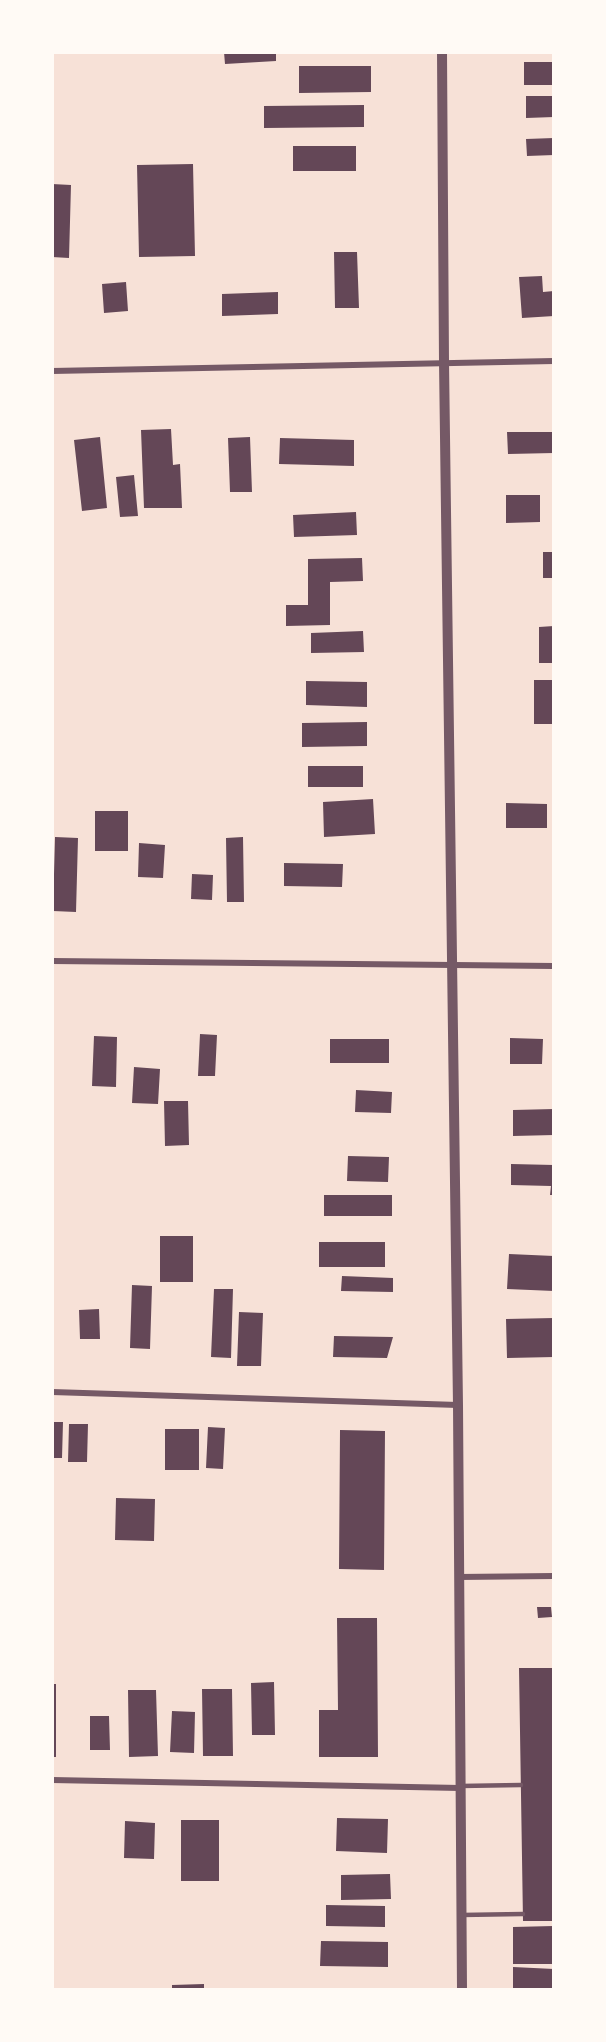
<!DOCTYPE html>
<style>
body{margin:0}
#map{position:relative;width:606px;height:2042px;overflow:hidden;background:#f7e1d7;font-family:Lora,serif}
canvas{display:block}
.frame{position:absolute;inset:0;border:54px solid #fffaf5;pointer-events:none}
</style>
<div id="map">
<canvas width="606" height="2042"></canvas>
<div class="frame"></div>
</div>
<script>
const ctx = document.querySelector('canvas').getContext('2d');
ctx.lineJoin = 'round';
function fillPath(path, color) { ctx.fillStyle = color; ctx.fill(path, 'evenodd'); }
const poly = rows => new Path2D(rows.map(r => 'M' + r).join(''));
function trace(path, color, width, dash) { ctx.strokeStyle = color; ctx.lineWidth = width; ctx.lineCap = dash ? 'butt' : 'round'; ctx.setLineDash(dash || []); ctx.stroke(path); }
const building = poly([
 [224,52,276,52,276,61,225,64],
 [524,62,554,62,554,85,524,85],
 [299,66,371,66,371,92,299,93],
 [526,96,554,96,554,117,526,118],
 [364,105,364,127,264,128,264,106],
 [554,138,554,155,527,156,526,139],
 [293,146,356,146,356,171,293,171],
 [193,164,195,256,139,257,137,165],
 [52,184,71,185,69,258,52,257],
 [334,252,357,252,359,308,335,308],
 [542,276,543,292,554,291,554,316,522,318,519,277],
 [126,282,128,311,104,313,102,284],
 [278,292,278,314,222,316,222,294],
 [171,429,173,465,180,464,182,508,144,508,141,430],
 [507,432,554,432,554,453,508,454],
 [100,437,107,508,82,511,74,440],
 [250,437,252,492,230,492,228,438],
 [280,438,354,440,354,466,279,464],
 [134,475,138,516,120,517,116,477],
 [506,495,540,495,540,522,506,523],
 [356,512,357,535,294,537,293,515],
 [543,552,554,552,554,578,543,578],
 [362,558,363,581,330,582,330,625,286,626,286,605,308,605,308,559],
 [554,626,554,663,539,663,539,627],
 [363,631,364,652,311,653,311,633],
 [534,680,554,680,554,724,534,724],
 [306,681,367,682,367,707,306,705],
 [367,722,367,746,302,747,302,723],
 [308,766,363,766,363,787,308,787],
 [373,799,375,834,324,837,323,802],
 [506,803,547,804,547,828,506,828],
 [95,811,128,811,128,851,95,851],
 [55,837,78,838,76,912,53,911],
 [243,837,244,902,227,902,226,838],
 [139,843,165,845,163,878,138,877],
 [284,863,343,864,342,887,284,886],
 [192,874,213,875,212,900,191,899],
 [200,1034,217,1035,215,1076,198,1076],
 [94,1036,117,1037,116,1087,92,1086],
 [510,1038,543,1039,542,1064,510,1064],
 [330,1039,389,1039,389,1063,330,1063],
 [134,1067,160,1069,158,1104,132,1103],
 [356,1090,392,1092,391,1113,355,1112],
 [164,1101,188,1101,189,1145,165,1146],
 [554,1109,554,1135,513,1136,513,1110],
 [348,1156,389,1157,388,1182,347,1181],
 [511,1164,554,1165,554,1195,550,1195,551,1186,511,1185],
 [324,1195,392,1195,392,1216,324,1216],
 [160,1236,193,1236,193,1282,160,1282],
 [319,1242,385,1242,385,1267,319,1267],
 [509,1254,554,1256,554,1291,507,1289],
 [342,1276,393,1278,393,1292,341,1291],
 [132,1285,152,1286,150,1349,130,1348],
 [214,1289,233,1289,231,1358,211,1357],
 [99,1309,100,1339,80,1339,79,1310],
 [239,1312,263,1313,261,1366,237,1366],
 [554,1318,554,1357,507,1358,506,1319],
 [334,1336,393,1337,387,1358,333,1357],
 [52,1422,63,1422,62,1458,52,1458],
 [69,1424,88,1424,87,1462,68,1462],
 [208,1427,225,1428,223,1469,206,1468],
 [165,1429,199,1429,199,1470,165,1470],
 [340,1430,385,1431,384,1570,339,1569],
 [116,1498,155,1499,154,1541,115,1540],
 [537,1607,551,1607,552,1617,538,1618],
 [337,1618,377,1618,378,1757,319,1757,319,1710,338,1710],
 [519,1668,554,1668,554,1921,523,1921],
 [274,1682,275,1735,252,1735,251,1683],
 [52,1684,56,1684,56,1757,52,1757],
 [202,1689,232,1689,233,1756,203,1756],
 [128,1690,156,1690,158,1756,129,1757],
 [172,1711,195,1712,194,1753,170,1752],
 [90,1716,109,1716,110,1750,90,1750],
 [337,1818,388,1819,387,1853,336,1851],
 [181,1820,219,1820,219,1881,181,1881],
 [125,1821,155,1823,154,1859,124,1858],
 [390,1874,391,1899,341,1900,341,1875],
 [326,1905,385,1906,385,1927,326,1926],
 [554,1926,554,1964,513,1964,513,1927],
 [321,1941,388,1942,388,1967,320,1966],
 [513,1967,554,1969,554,1990,513,1990],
 [204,1984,204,1990,172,1990,172,1985]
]);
const service = poly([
 [460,1786,521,1785],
 [461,1915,523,1914]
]);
const minor = poly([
 [52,371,554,361],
 [52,961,554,966],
 [52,1392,458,1405],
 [458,1577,554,1576],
 [52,1780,460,1788]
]);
const tertiary = poly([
 [442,52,444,362,458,1405,462,1990]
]);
fillPath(building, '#644757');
trace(service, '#755966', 4.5);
trace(minor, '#755966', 6);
trace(tertiary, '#755966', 10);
</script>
